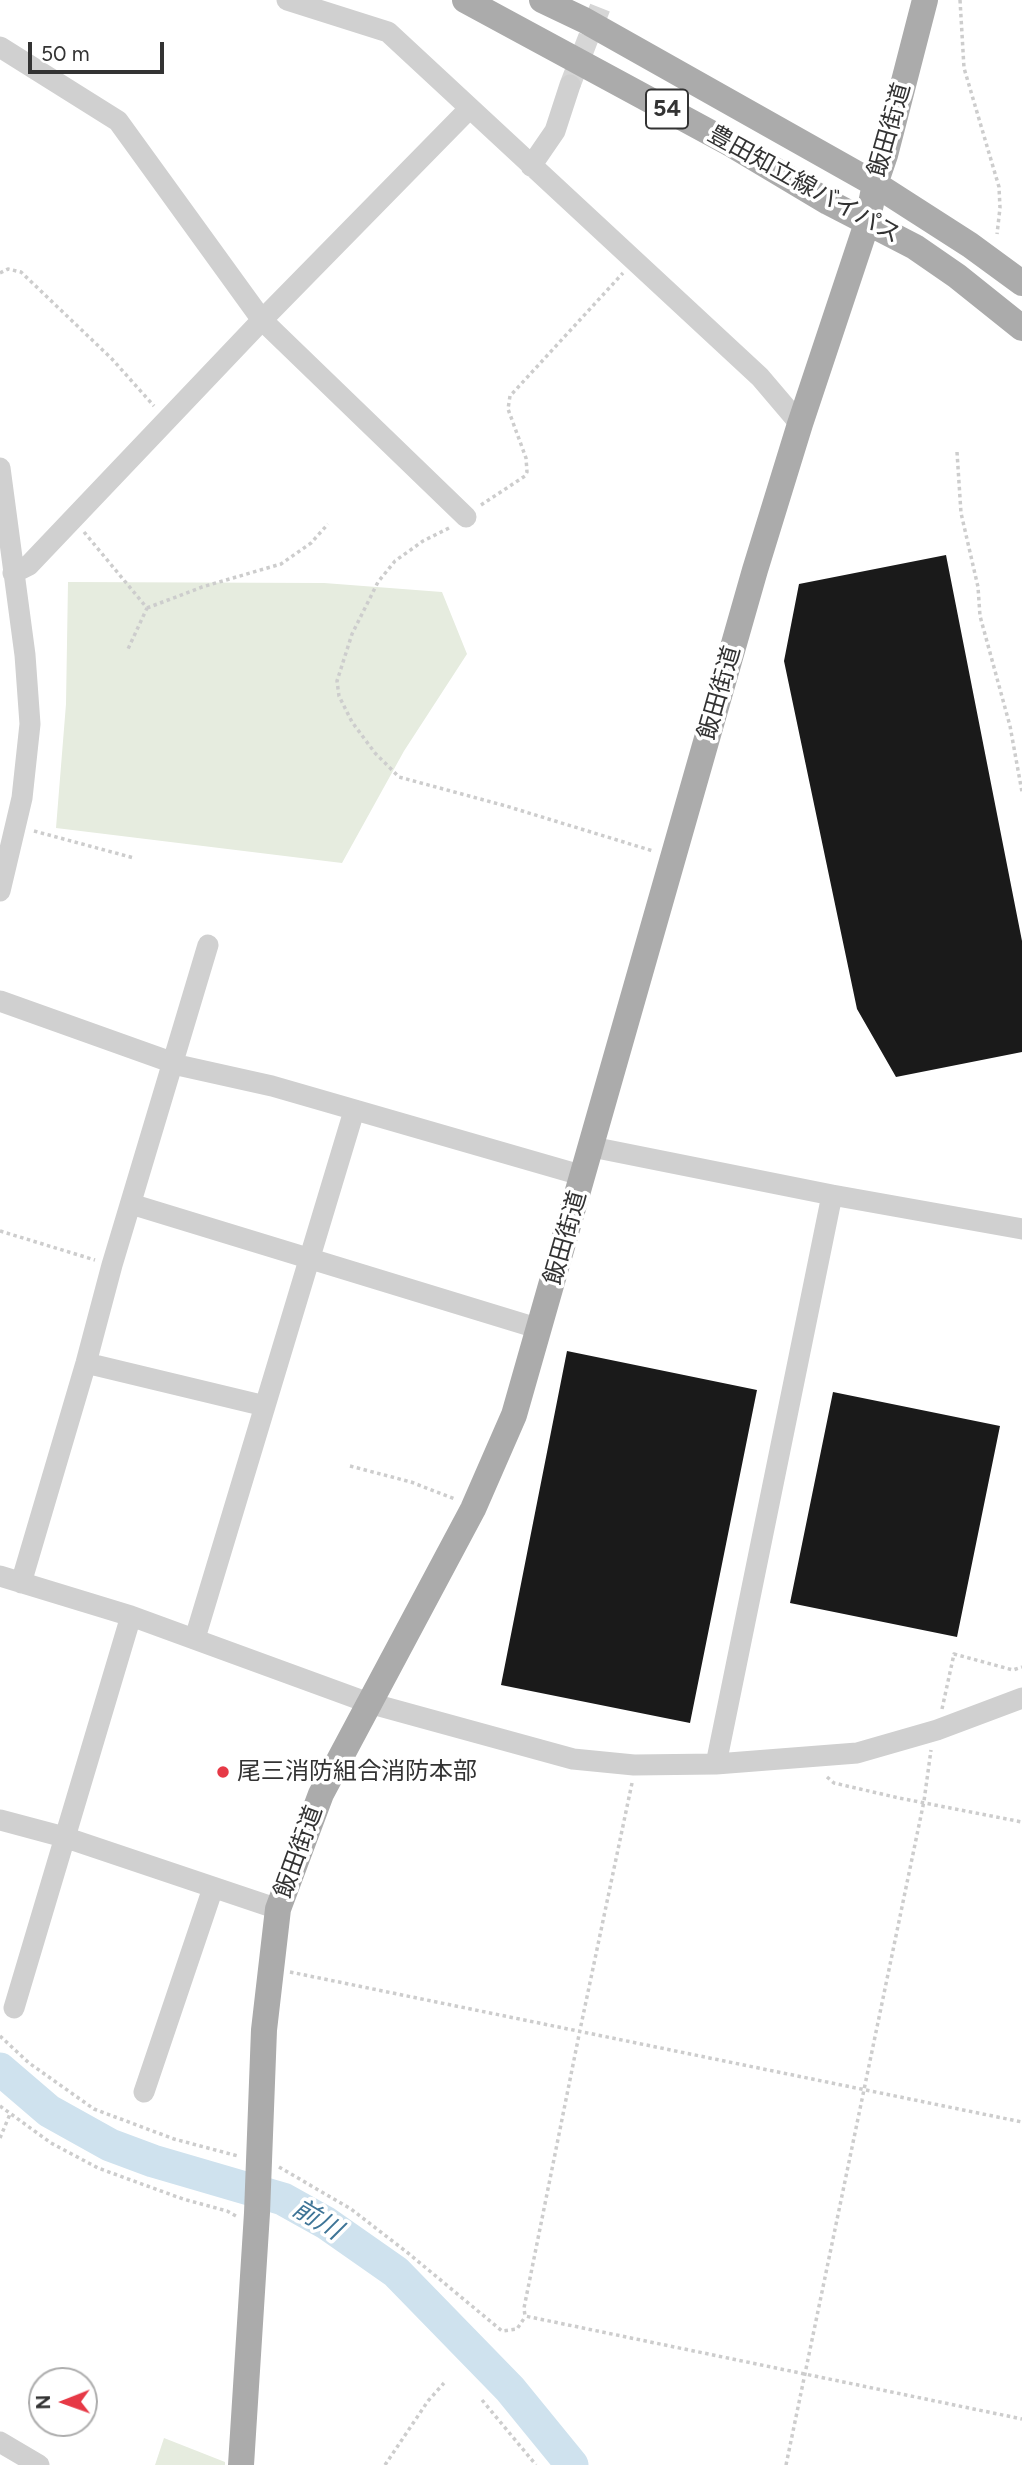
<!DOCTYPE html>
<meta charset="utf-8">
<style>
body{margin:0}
#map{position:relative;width:1022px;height:2465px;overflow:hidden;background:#fff;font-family:Figtree,sans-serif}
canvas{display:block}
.north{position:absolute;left:28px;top:2367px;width:70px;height:70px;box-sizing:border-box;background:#fff;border:2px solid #adadad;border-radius:50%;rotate:269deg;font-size:19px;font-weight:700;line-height:28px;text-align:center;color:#333}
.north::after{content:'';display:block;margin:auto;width:24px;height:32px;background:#e63946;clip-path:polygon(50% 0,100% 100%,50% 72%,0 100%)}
.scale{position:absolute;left:28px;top:42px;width:136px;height:32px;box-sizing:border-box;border:4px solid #333;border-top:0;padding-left:9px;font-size:21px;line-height:24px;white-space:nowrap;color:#333;-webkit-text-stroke:5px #fff;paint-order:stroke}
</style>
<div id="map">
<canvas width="1022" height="2465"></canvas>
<div class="north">N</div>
<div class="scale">50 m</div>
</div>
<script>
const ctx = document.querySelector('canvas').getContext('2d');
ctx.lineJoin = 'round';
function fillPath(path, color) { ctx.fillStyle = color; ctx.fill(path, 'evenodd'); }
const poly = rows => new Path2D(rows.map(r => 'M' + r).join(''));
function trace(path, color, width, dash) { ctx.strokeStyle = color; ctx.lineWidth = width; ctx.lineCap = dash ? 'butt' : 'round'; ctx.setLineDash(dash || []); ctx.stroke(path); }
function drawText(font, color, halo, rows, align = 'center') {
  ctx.font = font + ' Figtree,"Noto Sans JP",sans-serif'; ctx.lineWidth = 7; ctx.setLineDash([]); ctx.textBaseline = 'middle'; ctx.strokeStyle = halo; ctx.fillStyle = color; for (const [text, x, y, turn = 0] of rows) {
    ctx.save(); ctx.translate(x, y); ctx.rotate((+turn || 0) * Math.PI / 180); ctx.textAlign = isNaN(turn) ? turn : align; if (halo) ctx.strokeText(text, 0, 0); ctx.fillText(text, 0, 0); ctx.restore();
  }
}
const green = poly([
 [68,582,324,583,442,592,467,654,404,751,342,863,56,828,66,704],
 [164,2438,225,2462,225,2465,155,2465]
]);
const river = poly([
 [0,2069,49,2111,110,2145,153,2161,283,2199,326,2223,396,2272,510,2389,572,2465]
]);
const building = poly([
 [946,555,1022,941,1022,1052,896,1077,857,1009,784,661,799,584],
 [567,1351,757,1390,690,1723,501,1685],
 [833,1392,1000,1426,957,1637,790,1603]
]);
const minorTunnel = poly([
 [570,85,603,0]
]);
const path = poly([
 [960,0,964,68,999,187,1000,208,997,234],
 [0,273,8,269,21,272,112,359,154,406],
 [957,452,961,513,978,587,980,616,1010,726,1022,792],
 [481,505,525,476,527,472,526,458,508,409,510,396,623,273],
 [449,528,423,541,395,561,378,582,352,634,337,681,339,696,352,722,375,753,399,777,506,806,653,851],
 [84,532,147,608,128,649],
 [147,608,202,587,281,564,311,543,328,524],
 [34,831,134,858],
 [0,1231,95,1260],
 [350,1466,411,1482,455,1499],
 [942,1709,954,1654,1013,1670,1022,1667],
 [827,1777,834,1783,899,1798,1022,1822],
 [632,1783,580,2030,524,2308,525,2316,1022,2419],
 [290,1972,1022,2122],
 [0,2036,29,2063,94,2109,174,2139,238,2156],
 [0,2106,51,2143,98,2168,183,2199,227,2211,236,2216],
 [0,2138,10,2114],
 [279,2167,351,2209,408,2253,502,2331,517,2329,525,2317],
 [482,2400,536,2465],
 [385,2465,428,2401,444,2383],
 [786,2465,924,1801,931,1750]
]);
const minor = poly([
 [287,0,388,32,760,377,800,424],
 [0,47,118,121,262,320,466,517],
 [531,166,555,131,570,85],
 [0,468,25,655,30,724,22,798,0,891],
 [13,573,29,565,262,320,470,108],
 [0,1001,182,1066,272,1086,584,1176],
 [592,1147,832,1195,1022,1229],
 [131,1204,540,1329],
 [86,1363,265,1406],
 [0,1576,131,1616,369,1703,573,1759,634,1765,716,1764,857,1753,937,1730,1022,1698],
 [21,1583,86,1363,112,1265,208,945],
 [195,1638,354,1111],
 [716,1764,832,1195],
 [0,1820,64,1837,278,1909],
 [14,2008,131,1616],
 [144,2092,213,1888],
 [0,2442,39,2465]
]);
const major = poly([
 [465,0,731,144,828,202,915,247,957,276,1022,328],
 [542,0,584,20,875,184,970,245,1022,283],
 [241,2465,257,2213,264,2030,278,1909,321,1794,473,1509,514,1415,755,570,800,424,867,223,875,184,885,155,925,0]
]);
const markers = [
 [223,1772,7,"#e63946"]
];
const shields = [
 [667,109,42]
];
const shieldNames = [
 ["54",667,109]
];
const streetNames = [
 ["飯田街道",890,130,-74],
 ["豊田知立線バイパス",804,185,29],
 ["飯田街道",720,693,-74],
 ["飯田街道",566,1238,-74],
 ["飯田街道",299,1852,-70]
];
const poiNames = [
 ["尾三消防組合消防本部",237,1772]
];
const waterNames = [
 ["前川",317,2220,31]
];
fillPath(green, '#e6ecdf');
trace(river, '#cfe2ee', 33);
fillPath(building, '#1a1a1a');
trace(minorTunnel, '#d6d6d6', 21, [21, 10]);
trace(path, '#cdcdcd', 3.5, [3.5, 3.5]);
trace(minor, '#d0d0d0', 21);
trace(major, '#ababab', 26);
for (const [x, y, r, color] of markers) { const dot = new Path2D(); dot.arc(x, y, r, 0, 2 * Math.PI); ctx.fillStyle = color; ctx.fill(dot); trace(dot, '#fff', 2.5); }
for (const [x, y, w] of shields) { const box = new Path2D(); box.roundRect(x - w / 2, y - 19.5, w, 39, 5); ctx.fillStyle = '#fff'; ctx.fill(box); trace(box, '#333', 2); }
drawText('bold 23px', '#333', null, shieldNames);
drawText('24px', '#333', '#fff', streetNames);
drawText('24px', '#333', '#fff', poiNames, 'left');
drawText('italic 26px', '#3f7597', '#fff', waterNames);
</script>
